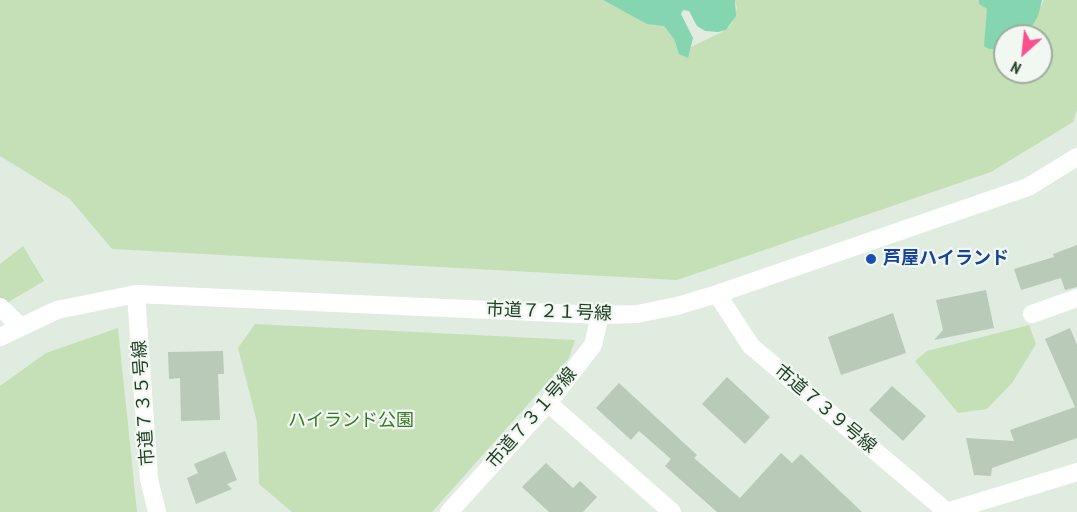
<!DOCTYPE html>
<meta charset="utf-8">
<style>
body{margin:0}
#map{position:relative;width:1077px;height:512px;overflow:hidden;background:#e1ece0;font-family:"PT Sans Narrow",sans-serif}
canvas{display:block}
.north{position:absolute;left:993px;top:24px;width:60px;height:60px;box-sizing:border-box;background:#f1f8f1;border:2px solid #9dad9f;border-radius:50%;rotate:207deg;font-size:16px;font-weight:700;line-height:24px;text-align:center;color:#1f3d23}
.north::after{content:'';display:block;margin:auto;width:21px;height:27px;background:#fb4f8e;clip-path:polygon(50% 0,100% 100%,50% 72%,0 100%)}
</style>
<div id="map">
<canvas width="1077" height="512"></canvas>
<div class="north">N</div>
</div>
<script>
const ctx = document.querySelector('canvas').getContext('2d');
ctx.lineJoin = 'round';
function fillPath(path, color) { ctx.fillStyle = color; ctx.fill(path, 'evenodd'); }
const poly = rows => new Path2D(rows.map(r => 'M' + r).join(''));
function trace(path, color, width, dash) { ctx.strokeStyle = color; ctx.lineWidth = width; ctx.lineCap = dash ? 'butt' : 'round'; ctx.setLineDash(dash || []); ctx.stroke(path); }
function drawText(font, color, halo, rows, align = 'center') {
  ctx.font = font + ' "PT Sans Narrow","Noto Sans JP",sans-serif'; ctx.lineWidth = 4.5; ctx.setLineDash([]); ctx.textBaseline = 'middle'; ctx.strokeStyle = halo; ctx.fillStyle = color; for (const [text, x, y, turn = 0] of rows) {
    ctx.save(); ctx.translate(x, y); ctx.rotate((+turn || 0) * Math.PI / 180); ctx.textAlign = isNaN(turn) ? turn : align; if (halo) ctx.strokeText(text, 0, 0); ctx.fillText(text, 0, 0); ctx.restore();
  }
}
const green = poly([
 [0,0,603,0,647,23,664,26,674,39,679,54,689,54,691,47,726,30,732,23,737,8,735,0,979,0,979,4,987,9,989,49,1005,50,1005,72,1041,72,1041,36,1026,36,1044,0,1077,0,1077,110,1073,122,991,172,677,280,112,249,70,199,0,156],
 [23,246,44,281,0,307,0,264],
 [255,324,575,340,569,358,432,512,292,512,259,484,257,422,238,348],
 [1029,325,1036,344,1012,383,987,409,958,413,915,361,927,351],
 [118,328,137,512,0,512,0,386,46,353]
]);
const water = poly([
 [603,0,735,0,736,16,726,30,718,32,705,31,697,26,689,11,683,10,681,14,693,38,688,58,679,54,674,39,664,26,647,24],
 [979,0,1042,0,1038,16,1026,36,1005,36,1005,50,989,49,984,46,987,9,979,4]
]);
const building = poly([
 [1077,245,1077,287,1065,290,1061,278,1021,290,1014,269,1054,257,1053,254],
 [986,290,994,328,934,340,943,330,936,300],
 [893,313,906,353,841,375,828,337],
 [1070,328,1077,345,1077,438,992,468,991,476,974,475,966,438,1014,441,1010,430,1075,407,1045,339],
 [223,351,224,374,218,374,220,420,181,421,180,378,169,379,168,352],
 [727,377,770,417,745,444,702,404],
 [619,383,697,455,694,458,740,498,781,453,792,463,801,454,862,512,717,512,665,466,671,459,639,431,631,440,596,408],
 [892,386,926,416,903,441,869,410],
 [225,451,237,480,227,484,232,489,196,504,187,478,198,473,194,464],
 [546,463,573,488,580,481,597,497,583,512,549,512,522,487]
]);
const minor = poly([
 [136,294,149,479,157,512],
 [717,294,751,346,946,511],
 [0,307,21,327],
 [1032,314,1077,298],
 [0,337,57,310,136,294,600,315,637,314,677,306,717,294,1028,187,1077,157],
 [548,403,672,512],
 [449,512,548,403,593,345,600,315],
 [946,512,1077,472]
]);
const markers = [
 [871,259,6,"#1a4fb4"]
];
const transitNames = [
 ["芦屋ハイランド",883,259]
];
const streetNames = [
 ["市道７２１号線",549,312,2],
 ["市道７３５号線",144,403,-94],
 ["市道７３９号線",825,409,40],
 ["市道７３１号線",532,418,-49]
];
const parkNames = [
 ["ハイランド公園",351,421]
];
fillPath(green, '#c5dfb7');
fillPath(water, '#84d5b0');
fillPath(building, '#b9cab8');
trace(minor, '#fff', 18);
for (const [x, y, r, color] of markers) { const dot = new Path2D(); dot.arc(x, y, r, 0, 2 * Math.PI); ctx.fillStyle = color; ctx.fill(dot); trace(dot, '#f1f8f1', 2); }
drawText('bold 18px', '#164399', '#f1f8f1', transitNames, 'left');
drawText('18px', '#1f3d23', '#f1f8f1', streetNames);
drawText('18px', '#397727', '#f1f8f1', parkNames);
</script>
